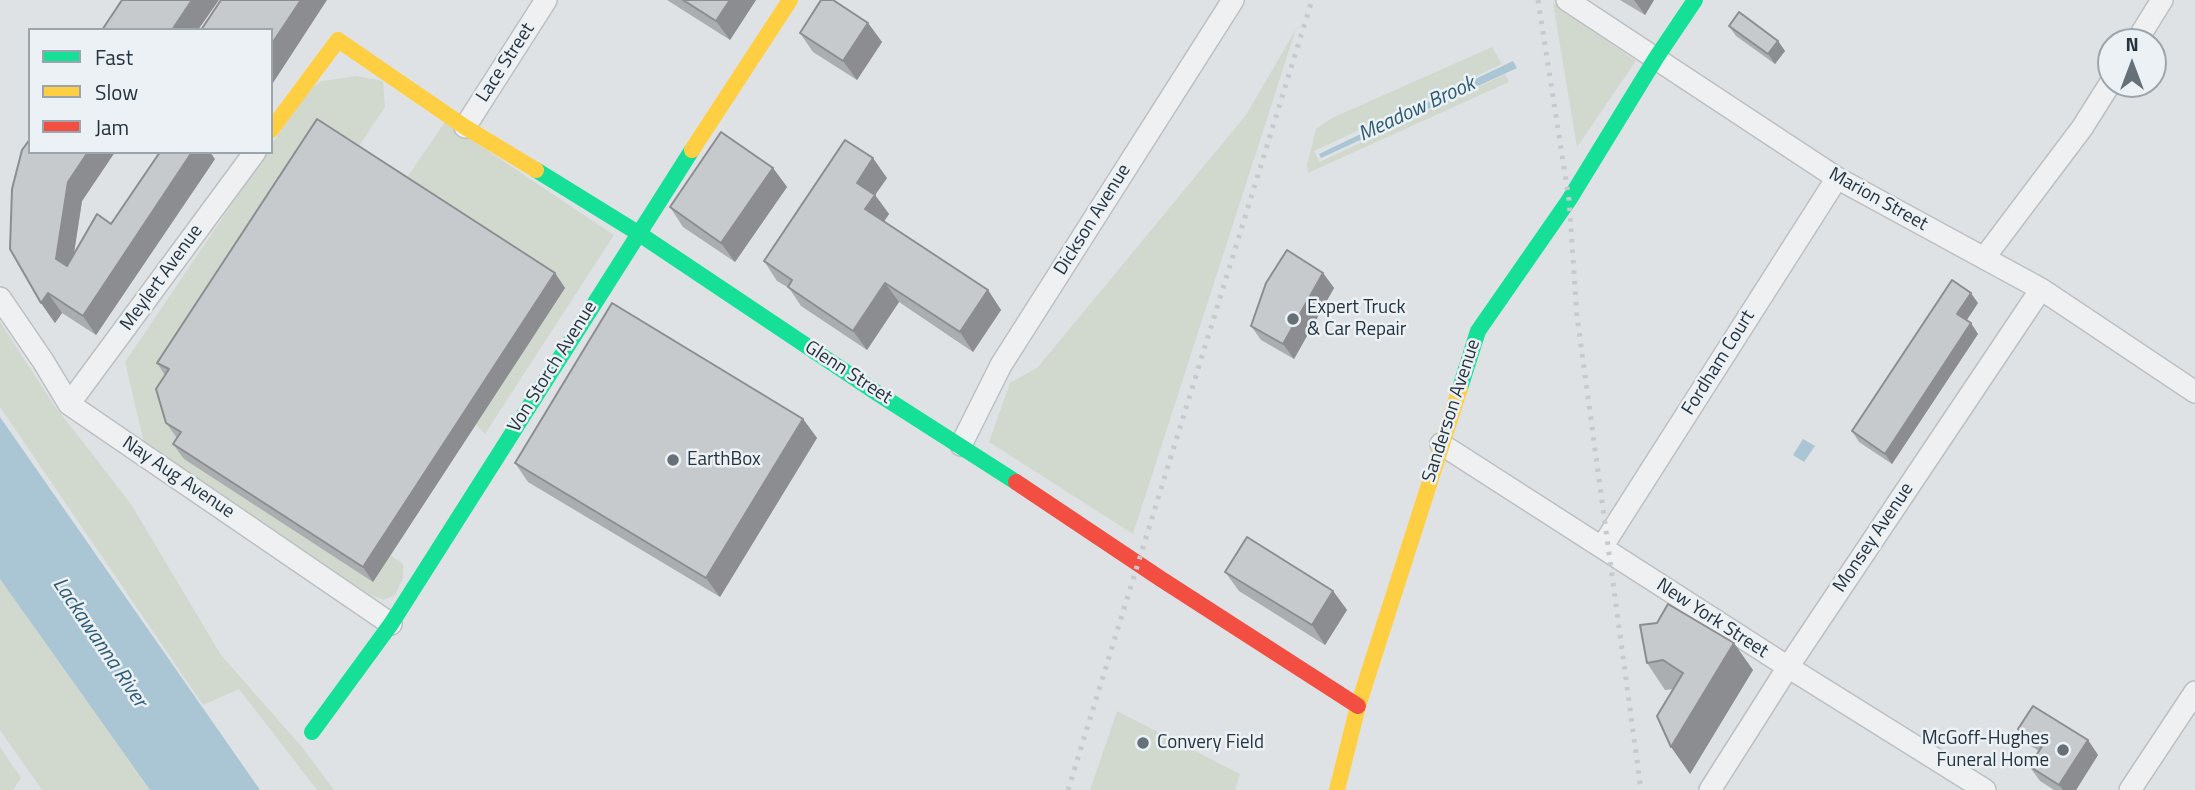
<!DOCTYPE html>
<style>
body{margin:0}
#map{position:relative;width:2195px;height:790px;overflow:hidden;background:#dfe2e5;font-family:"Titillium Web",sans-serif}
canvas{display:block}
.legend{position:absolute;left:28px;top:28px;width:245px;height:126px;box-sizing:border-box;background:#ecf1f5;border:2px solid #9ca5ac;margin:0;padding:9px 12px;list-style:none;font-size:21px;color:#25333f}
.legend li{display:flex;align-items:center;gap:14px;height:35px}
.legend b{width:35px;border:2px solid #9ca5ac}
.north{position:absolute;left:2097px;top:28px;width:70px;height:70px;box-sizing:border-box;background:#ecf1f5;border:2px solid #9ca5ac;border-radius:50%;rotate:0deg;font-size:19px;font-weight:700;line-height:28px;text-align:center;color:#25333f}
.north::after{content:'';display:block;margin:auto;width:24px;height:32px;background:#667079;clip-path:polygon(50% 0,100% 100%,50% 72%,0 100%)}
</style>
<div id="map">
<canvas width="2195" height="790"></canvas>
<ul class="legend">
<li><b style="height:9px;background:#16e098"></b>Fast</li>
<li><b style="height:9px;background:#ffcf43"></b>Slow</li>
<li><b style="height:9px;background:#f24e42"></b>Jam</li>
</ul>
<div class="north">N</div>
</div>
<script>
const ctx = document.querySelector('canvas').getContext('2d');
ctx.lineJoin = 'round';
function fillPath(path, color) { ctx.fillStyle = color; ctx.fill(path, 'evenodd'); }
const poly = rows => new Path2D(rows.map(r => 'M' + r).join(''));
function trace(path, color, width, dash) { ctx.strokeStyle = color; ctx.lineWidth = width; ctx.lineCap = dash ? 'butt' : 'round'; ctx.setLineDash(dash || []); ctx.stroke(path); }
function drawText(font, color, halo, rows, align = 'center') {
  ctx.font = font + ' "Titillium Web",sans-serif'; ctx.lineWidth = 5; ctx.setLineDash([]); ctx.textBaseline = 'middle'; ctx.strokeStyle = halo; ctx.fillStyle = color; for (const [text, x, y, turn = 0] of rows) {
    ctx.save(); ctx.translate(x, y); ctx.rotate((+turn || 0) * Math.PI / 180); ctx.textAlign = isNaN(turn) ? turn : align; if (halo) ctx.strokeText(text, 0, 0); ctx.fillText(text, 0, 0); ctx.restore();
  }
}
const green = poly([
 [1553,3,1636,61,1577,147],
 [1296,29,1133,534,989,442,1010,383,1038,367,1246,115],
 [1492,47,1502,64,1314,151,1320,162,1505,74,1509,82,1308,173,1307,165,1316,129,1332,118],
 [357,76,383,81,385,107,355,152,373,582,390,555,403,564,403,578,395,595,384,600,370,595,144,443,125,362,267,152,271,152,271,145,306,93,321,81],
 [445,122,614,235,485,434,476,425,403,183],
 [0,322,54,405,131,504,221,655,302,747,334,790,317,790,239,689,203,705,0,407],
 [0,578,49,648,150,790,42,790,0,730],
 [1117,711,1240,774,1235,790,1090,790],
 [0,747,21,778,13,790,0,790]
]);
const water = poly([
 [1513,61,1517,68,1321,158,1319,154],
 [0,417,260,790,150,790,0,579],
 [1803,439,1815,446,1804,462,1793,455]
]);
const street = poly([
 [1567,0,1837,178,2041,289,2195,392],
 [2136,42,2162,0],
 [465,127,546,0],
 [1984,258,2082,128,2111,82],
 [0,298,43,361,69,404,391,624],
 [69,404,255,152],
 [1441,444,1788,667,1985,790],
 [961,445,1001,365,1233,0],
 [1602,547,1837,178],
 [1710,790,1788,667,2041,289],
 [2130,790,2195,692]
]);
const fast = poly([
 [536,170,638,233,877,393,1016,482],
 [1460,388,1478,331,1569,200,1656,58,1695,0],
 [312,732,391,624,692,150]
]);
const slow = poly([
 [271,130,338,40,465,127,536,170],
 [692,150,790,0],
 [1337,790,1358,706,1460,388]
]);
const jam = poly([
 [1016,482,1161,579,1358,706]
]);
const rail = poly([
 [1538,0,1569,200,1577,316,1641,790],
 [1068,790,1312,0]
]);
const wall = poly([
 [667,0,756,0,730,40],
 [1620,0,1654,0,1645,15],
 [868,23,882,42,857,80,813,52,800,33],
 [1729,26,1778,41,1785,51,1775,64,1736,36],
 [30,152,115,152,82,201,74,254,111,224,215,159,96,335,62,313,55,323,41,303],
 [773,168,787,187,735,262,683,227,670,207],
 [887,178,875,195,889,214,884,221,988,290,1001,310,973,352,899,302,867,350,801,306,789,288,777,281,764,261],
 [555,273,565,288,373,582,184,459,173,444,177,438,166,423,165,375,157,363],
 [1323,273,1334,288,1294,359,1261,340,1251,326],
 [1978,303,1967,320,1978,334,1892,464,1859,442,1852,431],
 [803,419,817,438,720,597,528,482,515,463],
 [1225,572,1333,591,1347,610,1325,645,1239,591],
 [1640,625,1753,670,1690,774,1674,689,1665,690,1647,663],
 [2018,729,2088,740,2098,755,2076,790,2054,790,2040,781,2029,766,2039,751,2028,744]
]);
const shadedWall = poly([
 [192,0,219,0,198,30,172,30],
 [301,0,327,0,271,86,271,45],
 [730,0,756,0,730,40,716,21],
 [1634,0,1654,0,1645,15],
 [868,23,882,42,857,80,843,61],
 [1778,41,1785,51,1775,64,1768,54],
 [88,152,115,152,82,201,70,278,56,259,68,182],
 [192,152,210,152,215,159,96,335,83,316],
 [873,158,887,178,875,195,889,214,879,229,865,209,857,183],
 [773,168,787,187,735,262,721,243],
 [555,273,565,288,373,582,363,567],
 [1323,273,1334,288,1294,359,1283,344],
 [885,283,899,302,867,350,853,331],
 [988,290,1001,310,973,352,960,332],
 [48,293,62,313,55,323,41,303],
 [1971,293,1978,303,1964,324,1957,314],
 [1971,323,1978,334,1892,464,1885,454],
 [803,419,817,438,720,597,706,578],
 [1333,591,1347,610,1325,645,1312,625],
 [1734,643,1753,670,1690,774,1671,747],
 [2088,740,2098,755,2076,790,2063,790,2059,785]
]);
const building = poly([
 [122,0,192,0,172,30,102,30,122,0],
 [221,0,301,0,271,45,271,30,201,30,221,0],
 [683,0,730,0,716,21,683,0],
 [821,0,833,0,868,23,843,61,800,33,821,0],
 [1739,12,1778,41,1768,54,1729,26,1739,12],
 [317,119,555,273,363,567,173,444,181,432,166,423,156,389,169,369,157,363,317,119],
 [721,132,773,168,721,243,670,207,721,132],
 [30,139,30,152,88,152,68,182,56,259,67,266,97,214,111,224,160,152,192,152,83,316,48,293,41,303,10,249,12,189,22,150,30,139],
 [845,140,873,158,857,183,875,195,865,209,988,290,960,332,885,283,853,331,788,287,792,280,764,261,845,140],
 [1287,250,1323,273,1283,344,1251,326,1266,283,1287,250],
 [1952,280,1971,293,1957,314,1971,323,1885,454,1852,431,1952,280],
 [612,303,803,419,706,578,515,463,612,303],
 [1247,537,1333,591,1312,625,1225,572,1247,537],
 [1668,604,1734,643,1671,747,1657,716,1683,673,1663,660,1647,663,1640,625,1657,623,1668,604],
 [2033,706,2088,740,2059,785,2029,766,2043,745,2018,729,2033,706]
]);
const markers = [
 [1293,319,7,"#667079"],
 [673,460,7,"#667079"],
 [1143,743,7,"#667079"],
 [2063,750,7,"#667079"]
];
const streetNames = [
 ["Lace Street",506,63,-57],
 ["Marion Street",1878,200,29],
 ["Dickson Avenue",1093,220,-58],
 ["Meylert Avenue",162,278,-54],
 ["Fordham Court",1719,363,-58],
 ["Von Storch Avenue",553,367,-58],
 ["Glenn Street",848,373,33],
 ["Sanderson Avenue",1452,411,-72],
 ["Nay Aug Avenue",178,478,34],
 ["Monsey Avenue",1874,538,-56],
 ["New York Street",1712,619,33]
];
const poiNames = [
 ["Expert Truck",1307,308],
 ["& Car Repair",1307,330],
 ["EarthBox",687,460],
 ["McGoff-Hughes",2049,739,"right"],
 ["Funeral Home",2049,761,"right"],
 ["Convery Field",1157,743]
];
const waterNames = [
 ["Meadow Brook",1417,110,-25],
 ["Lackawanna River",99,643,56]
];
fillPath(green, '#d1d9cf');
fillPath(water, '#aac5d3');
trace(street, '#bdc0c3', 24);
trace(street, '#eef0f2', 21);
trace(fast, '#16e098', 16);
trace(slow, '#ffcf43', 16);
trace(jam, '#f24e42', 16);
trace(rail, '#c7cacd', 5, [3.5, 7]);
fillPath(wall, '#abaeb0');
fillPath(shadedWall, '#8b8d90');
fillPath(building, '#c7cacd');
trace(building, '#8b8d90', 2);
for (const [x, y, r, color] of markers) { const dot = new Path2D(); dot.arc(x, y, r, 0, 2 * Math.PI); ctx.fillStyle = color; ctx.fill(dot); trace(dot, '#ecf1f5', 2.5); }
drawText('19px', '#25333f', '#ecf1f5', streetNames);
drawText('19px', '#25333f', '#ecf1f5', poiNames, 'left');
drawText('italic 21px', '#2c5a76', '#ecf1f5', waterNames);
</script>
